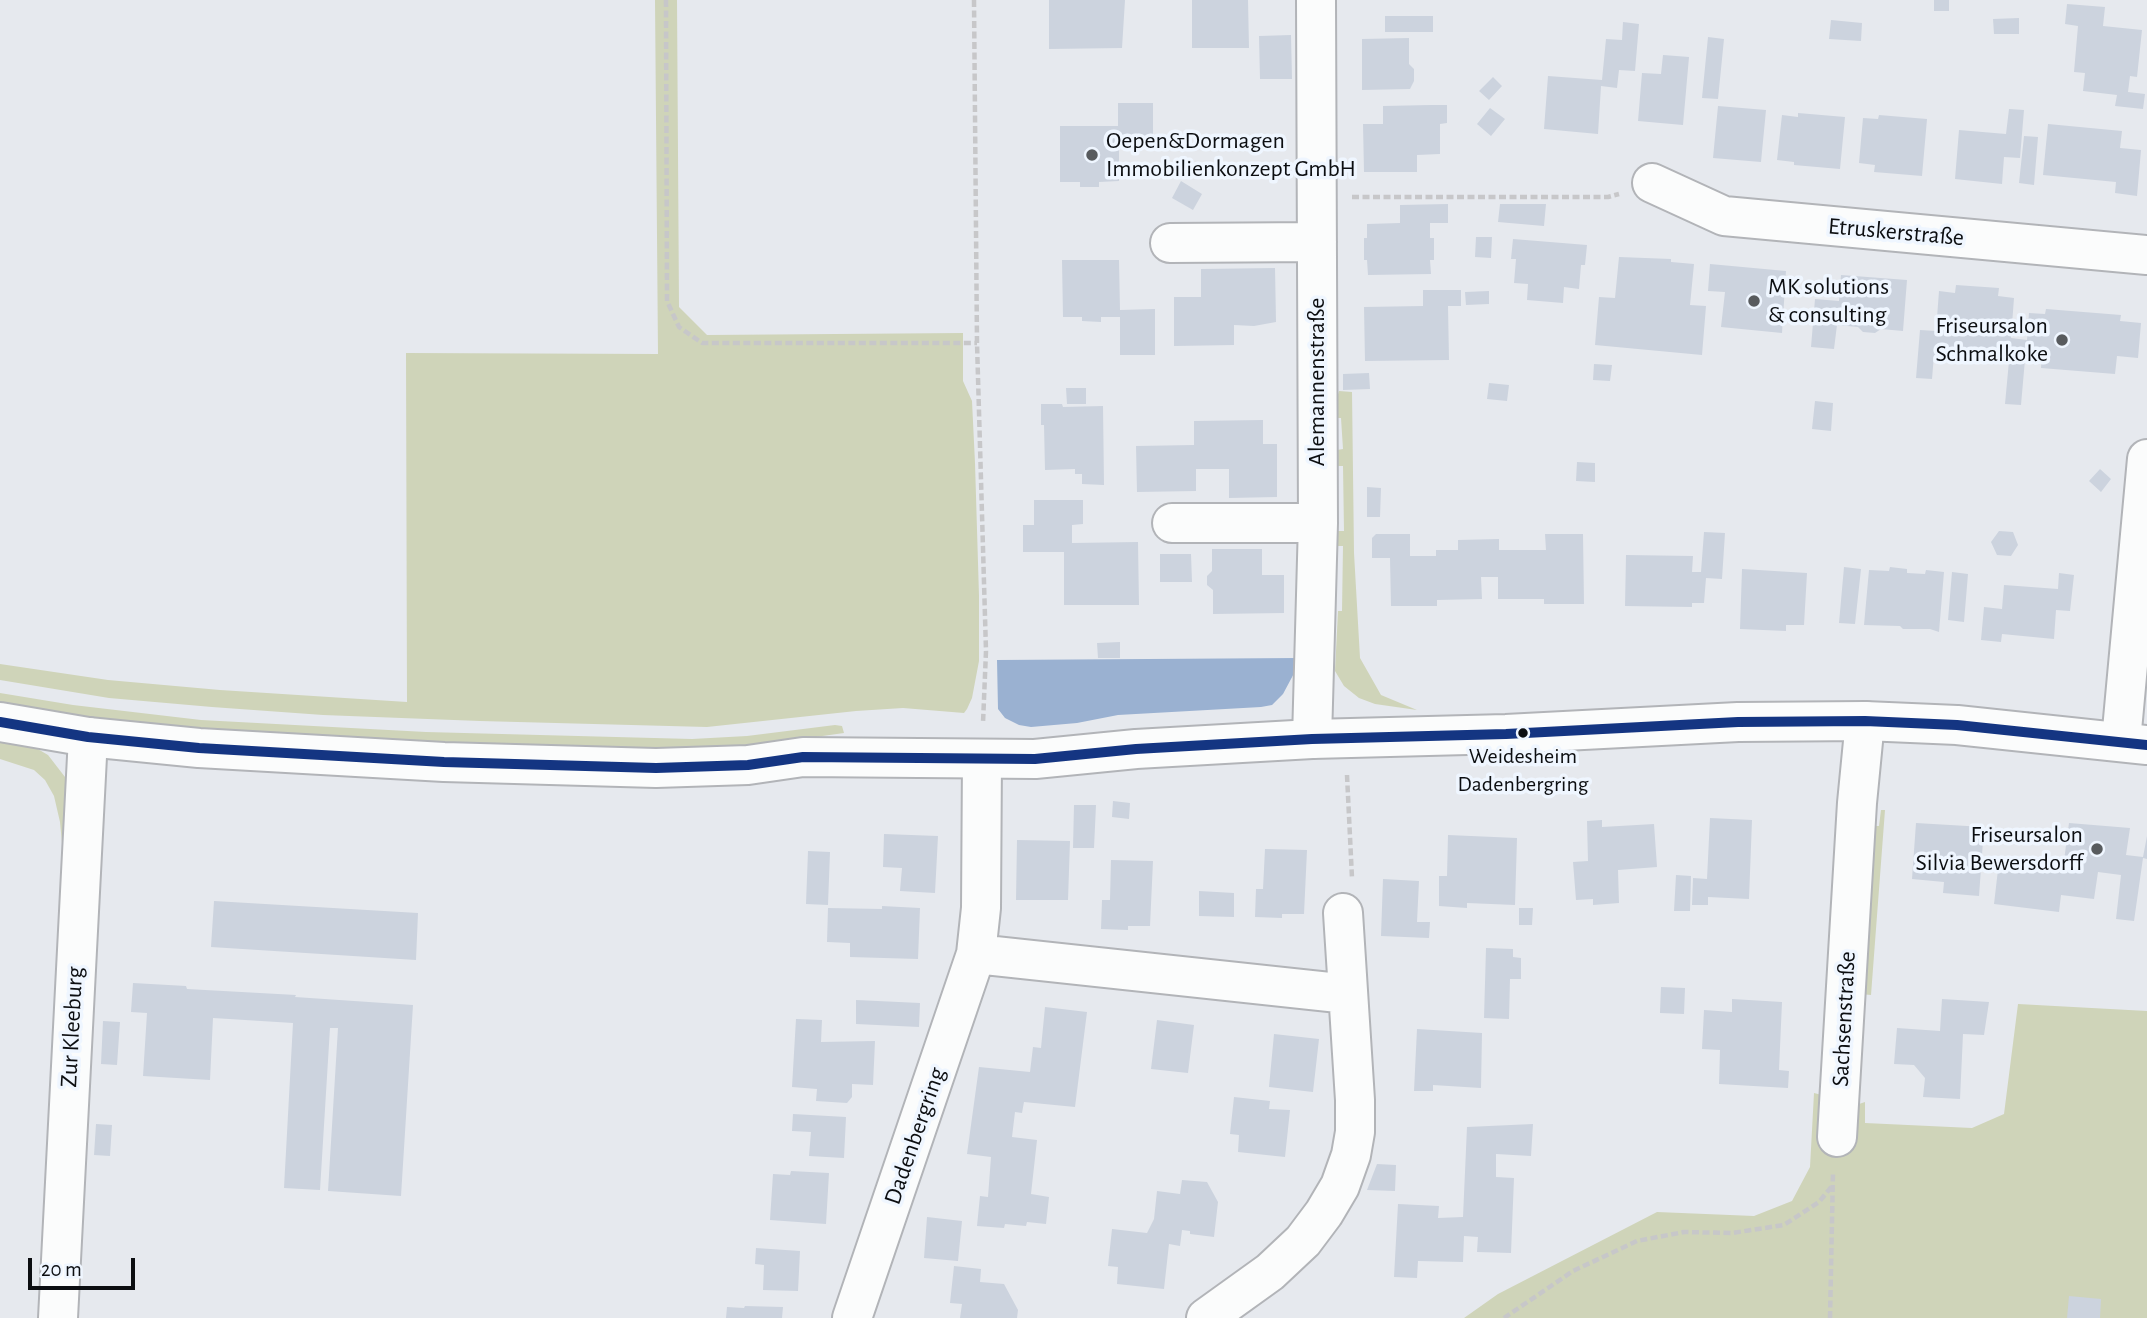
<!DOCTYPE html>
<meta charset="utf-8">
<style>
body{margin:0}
#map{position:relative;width:2147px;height:1318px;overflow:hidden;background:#e6e9ee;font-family:"Alegreya Sans",sans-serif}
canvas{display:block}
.scale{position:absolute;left:28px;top:1258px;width:107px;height:32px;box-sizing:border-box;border:4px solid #0c0e11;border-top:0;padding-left:9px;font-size:21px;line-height:24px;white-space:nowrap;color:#0c0e11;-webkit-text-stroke:5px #eff6ff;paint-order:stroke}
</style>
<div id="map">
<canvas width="2147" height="1318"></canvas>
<div class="scale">20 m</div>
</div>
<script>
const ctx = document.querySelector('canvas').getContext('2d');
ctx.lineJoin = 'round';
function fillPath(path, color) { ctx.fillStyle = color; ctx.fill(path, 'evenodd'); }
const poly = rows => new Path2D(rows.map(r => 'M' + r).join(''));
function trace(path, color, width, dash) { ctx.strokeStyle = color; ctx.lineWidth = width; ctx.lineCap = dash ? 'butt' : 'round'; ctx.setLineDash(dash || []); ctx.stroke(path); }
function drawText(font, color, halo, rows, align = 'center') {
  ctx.font = font + ' "Alegreya Sans",sans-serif'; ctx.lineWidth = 7; ctx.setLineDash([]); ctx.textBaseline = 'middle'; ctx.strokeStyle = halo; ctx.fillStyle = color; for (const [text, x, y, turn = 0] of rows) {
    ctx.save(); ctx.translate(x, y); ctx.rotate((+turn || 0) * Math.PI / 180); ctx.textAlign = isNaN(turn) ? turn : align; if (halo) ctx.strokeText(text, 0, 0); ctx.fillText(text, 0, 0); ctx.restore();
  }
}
const green = poly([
 [655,0,677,0,679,307,707,335,963,333,963,381,972,401,975,463,979,596,979,661,972,698,967,709,964,713,903,708,856,711,707,727,480,721,323,715,212,707,109,698,0,680,0,664,108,680,220,690,407,702,406,353,658,354],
 [1339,391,1352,392,1354,553,1360,658,1381,695,1417,710,1375,704,1359,698,1344,686,1335,671,1338,611,1342,611,1343,546,1331,546,1331,531,1344,531,1343,466,1331,466,1331,451,1343,449,1341,418,1331,418],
 [0,693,73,705,201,720,426,732,692,739,747,736,835,725,842,726,844,733,723,750,496,746,221,732,99,720,0,704],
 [0,741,36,748,48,755,65,777,67,792,67,896,60,822,54,796,45,780,34,770,0,759],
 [1881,810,1885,810,1871,995,1860,994,1872,826,1879,826],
 [2018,1004,2147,1011,2147,1318,1464,1318,1498,1294,1657,1212,1754,1216,1792,1201,1810,1167,1814,1093,1826,1096,1850,1107,1865,1102,1865,1123,1972,1128,2004,1114]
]);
const water = poly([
 [1299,658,1299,664,1283,694,1272,705,1261,707,1118,715,1077,723,1031,727,1019,725,1005,718,998,709,997,660]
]);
const building = poly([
 [1049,0,1125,0,1122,48,1049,49],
 [1192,0,1248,0,1249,48,1192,48],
 [1934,0,1949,0,1949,11,1934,11],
 [2067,4,2105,7,2103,26,2142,30,2137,77,2130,76,2128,92,2145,94,2143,109,2115,106,2117,95,2083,91,2085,73,2074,72,2078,26,2065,24],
 [1385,16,1433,16,1433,32,1385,32],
 [2019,18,2019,34,1994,34,1993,19],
 [1831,20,1862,23,1861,41,1829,39],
 [1623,22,1639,24,1635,71,1619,70,1617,88,1601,86,1598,134,1544,129,1548,76,1602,80,1606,39,1622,40],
 [1291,35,1292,79,1260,79,1259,36],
 [1708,37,1724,39,1718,99,1702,98],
 [1409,38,1409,64,1414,69,1414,81,1410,89,1362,90,1362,39],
 [1663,55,1689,57,1683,125,1638,121,1642,73,1661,74],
 [1493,77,1502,86,1489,100,1479,91],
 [1118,103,1153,103,1153,148,1119,149,1119,181,1099,182,1099,187,1080,187,1080,182,1060,182,1060,126,1118,126],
 [1431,105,1447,105,1447,123,1440,124,1440,154,1417,155,1417,172,1364,172,1363,124,1383,124,1383,106],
 [1718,106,1766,110,1761,162,1713,158],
 [1490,108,1505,119,1491,136,1477,124],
 [2009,109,2024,110,2020,158,2004,157,2002,184,1955,179,1959,130,2006,134],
 [1798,113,1845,117,1840,169,1794,165,1794,162,1777,160,1782,115,1798,117],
 [1879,115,1927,119,1922,176,1874,172,1875,165,1859,163,1863,118,1878,119],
 [2048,124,2122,131,2120,148,2141,150,2137,196,2115,193,2116,182,2043,175],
 [2024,136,2038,137,2034,185,2019,183],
 [1181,181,1202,194,1193,210,1172,198],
 [1448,204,1448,223,1430,223,1430,238,1434,238,1434,260,1430,260,1431,274,1368,275,1367,260,1364,260,1364,238,1367,238,1367,224,1400,223,1400,205],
 [1500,204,1546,204,1544,226,1498,222],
 [1476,237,1492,237,1491,258,1475,257],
 [1513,239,1587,245,1585,265,1581,265,1579,289,1564,287,1563,303,1527,300,1528,284,1514,283,1516,259,1511,259],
 [1619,257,1671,259,1671,262,1694,264,1690,305,1706,306,1702,355,1595,345,1599,297,1615,298],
 [1062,260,1119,260,1120,310,1155,309,1155,355,1120,355,1120,317,1101,317,1101,322,1082,321,1082,317,1063,317],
 [1710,264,1786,271,1782,333,1721,327,1725,292,1708,291],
 [1275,268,1276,322,1254,326,1234,325,1234,345,1174,346,1174,297,1201,297,1201,269],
 [1841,275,1907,280,1903,331,1881,329,1875,333,1863,332,1858,327,1837,325,1834,349,1811,347,1815,299,1839,301],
 [1956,285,1999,288,1998,296,2014,298,2011,338,2027,340,2029,313,2045,314,2046,309,2121,315,2120,321,2141,323,2138,358,2117,356,2115,374,2041,368,2042,349,2026,348,2021,405,2005,404,2009,361,1934,355,1932,379,1916,378,1920,330,1936,331,1939,291,1955,293],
 [1423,290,1461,290,1461,306,1448,306,1449,360,1365,361,1364,307,1423,306],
 [1489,291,1489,304,1466,305,1465,292],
 [1594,364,1612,365,1610,381,1593,380],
 [1369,373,1370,389,1343,390,1343,374],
 [1489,383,1509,385,1507,401,1487,399],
 [1066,388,1086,388,1086,404,1067,404],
 [1815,401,1833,403,1831,431,1812,429],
 [1041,404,1062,404,1063,407,1103,406,1104,485,1082,484,1082,474,1075,474,1075,469,1045,470,1044,425,1041,425],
 [1263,420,1263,444,1277,444,1277,497,1229,498,1229,469,1196,469,1196,491,1137,492,1136,446,1194,445,1194,421],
 [1577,462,1595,463,1595,482,1576,481],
 [2100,469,2111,479,2101,492,2089,481],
 [1367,487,1381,488,1380,517,1367,517],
 [1034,500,1083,500,1083,524,1072,525,1072,543,1138,542,1139,605,1064,605,1064,552,1023,552,1023,525,1034,525],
 [1999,531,2013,532,2018,545,2011,556,1997,555,1991,542],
 [1704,532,1725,533,1722,579,1706,578,1704,603,1692,603,1692,607,1625,606,1626,555,1693,556,1692,572,1701,572],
 [1376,534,1410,534,1410,556,1436,556,1436,550,1458,550,1458,540,1499,539,1499,550,1546,550,1545,534,1583,534,1584,604,1544,604,1544,599,1498,599,1498,577,1481,577,1482,599,1437,600,1437,606,1391,606,1390,558,1372,558,1372,538],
 [1212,549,1262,549,1262,575,1284,575,1284,613,1213,614,1213,590,1207,585,1207,576,1212,571],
 [1160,554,1191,554,1192,582,1160,582],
 [1844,567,1861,569,1855,624,1839,623],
 [1890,567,1907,569,1907,573,1925,574,1926,570,1944,572,1939,632,1930,629,1903,629,1900,626,1864,625,1869,570,1889,571],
 [1742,569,1807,573,1804,625,1786,625,1786,631,1740,629],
 [1952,572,1968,574,1964,622,1948,620],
 [2059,573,2074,575,2070,611,2056,610,2054,639,2002,634,2001,642,1981,640,1984,607,2002,609,2004,585,2058,589],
 [1120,642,1120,658,1098,658,1097,643],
 [1113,801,1130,803,1129,819,1112,817],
 [1074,805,1096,805,1094,848,1073,848],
 [1710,818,1752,820,1749,899,1708,897,1708,905,1692,905,1693,878,1707,879],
 [1602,820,1602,827,1654,824,1657,867,1618,870,1619,903,1593,905,1593,899,1576,900,1573,862,1588,861,1587,821],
 [1916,823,1984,827,1979,896,1943,893,1944,882,1912,879],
 [2069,823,2130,828,2126,855,2143,857,2147,836,2147,859,2143,858,2134,921,2116,919,2121,875,2098,872,2094,899,2061,895,2059,912,1994,904,1999,861,2063,868],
 [884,834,938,836,935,893,900,891,902,868,883,867],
 [1448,835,1517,838,1515,905,1467,903,1467,908,1439,906,1439,876,1447,876],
 [1017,840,1070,841,1068,900,1016,900],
 [1265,849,1307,850,1304,914,1282,914,1282,918,1255,917,1256,889,1263,889],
 [808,851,830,852,828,905,806,904],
 [1111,860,1153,861,1150,926,1128,926,1128,930,1101,929,1102,900,1110,900],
 [1676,875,1691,876,1690,911,1674,911],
 [1383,879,1419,881,1417,922,1430,922,1429,938,1381,936],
 [1199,891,1234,893,1234,917,1199,916],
 [214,901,418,913,416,960,211,947],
 [882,906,920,908,918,959,850,957,850,943,827,942,828,908,882,909],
 [1519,908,1533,908,1532,925,1519,925],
 [1486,948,1513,949,1513,957,1521,958,1521,979,1510,979,1509,1019,1484,1018],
 [133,983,186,986,187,989,296,995,295,997,413,1005,401,1196,328,1191,338,1028,330,1028,320,1190,284,1188,293,1023,213,1018,210,1080,143,1076,147,1013,131,1012],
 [1661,987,1685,988,1684,1014,1660,1013],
 [1732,999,1782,1002,1779,1070,1789,1071,1788,1088,1719,1084,1720,1050,1702,1049,1704,1010,1732,1012],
 [1942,999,1989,1002,1984,1035,1963,1034,1960,1099,1923,1097,1925,1078,1914,1065,1894,1064,1897,1028,1940,1031],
 [856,1000,920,1003,919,1027,856,1024],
 [1045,1007,1087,1012,1075,1107,1024,1102,1022,1113,1015,1112,1012,1137,1037,1140,1031,1194,1049,1197,1046,1224,1027,1222,1026,1226,1005,1224,1004,1228,977,1226,980,1196,988,1197,991,1157,967,1154,979,1067,1030,1072,1033,1047,1041,1048],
 [796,1019,822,1020,821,1042,875,1041,873,1085,852,1084,852,1097,847,1103,816,1101,817,1089,792,1087],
 [1157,1020,1194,1025,1188,1073,1151,1069],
 [103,1021,120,1022,117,1065,101,1064],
 [1417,1029,1482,1033,1481,1088,1433,1085,1433,1091,1414,1091],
 [1274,1034,1319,1039,1313,1092,1269,1087],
 [1234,1097,1270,1101,1269,1109,1290,1110,1285,1157,1238,1152,1239,1135,1230,1134],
 [793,1114,846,1117,844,1158,809,1156,811,1132,792,1131],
 [96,1124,112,1125,110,1156,94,1155],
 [1533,1124,1531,1156,1496,1154,1496,1177,1514,1178,1511,1253,1477,1252,1478,1237,1464,1236,1463,1262,1418,1261,1417,1278,1394,1277,1398,1204,1439,1206,1438,1218,1463,1217,1467,1127],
 [1377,1164,1396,1165,1395,1191,1367,1190],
 [791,1171,829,1173,826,1224,770,1220,773,1174,790,1175],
 [1182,1180,1207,1182,1218,1202,1214,1237,1190,1234,1190,1231,1182,1230,1180,1246,1169,1244,1164,1289,1117,1284,1118,1267,1108,1266,1112,1229,1147,1233,1154,1219,1157,1191,1180,1194],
 [927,1217,962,1221,958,1261,924,1258],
 [756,1248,800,1251,798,1291,763,1290,764,1265,755,1264],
 [954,1266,981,1269,980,1282,1004,1284,1018,1310,1017,1318,960,1318,962,1304,950,1303],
 [2069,1296,2101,1299,2100,1318,2067,1318],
 [745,1306,783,1307,782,1318,726,1318,727,1307,744,1308]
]);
const path = poly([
 [666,0,667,301,679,327,702,343,977,343],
 [974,0,977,343,986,651,983,723],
 [1352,197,1608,197,1619,194],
 [1347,775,1352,878],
 [1504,1318,1573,1271,1637,1241,1684,1232,1732,1233,1784,1225,1819,1202,1832,1186],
 [1830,1318,1833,1172]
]);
const minor = poly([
 [1652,183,1724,216,2147,255],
 [1170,243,1317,242],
 [1172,523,1318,523],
 [1312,739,1318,523,1316,0],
 [2121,741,2147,459],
 [976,954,1348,994],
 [1837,1137,1857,803,1865,721],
 [58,1318,88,737],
 [852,1318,976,954,981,908,982,759],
 [1206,1318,1270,1272,1303,1241,1324,1213,1340,1186,1351,1155,1355,1132,1355,1100,1343,913]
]);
const tertiary = poly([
 [0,722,88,737,199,748,444,762,656,768,748,765,803,757,1035,759,1136,749,1312,739,1506,734,1738,722,1865,721,1957,725,2147,745]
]);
const bus1 = poly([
 [0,722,88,737,199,748,444,762,656,768,748,765,803,757,1035,759,1136,749,1312,739,1506,734,1738,722,1865,721,1957,725,2147,745]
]);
const markers = [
 [1092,155,7,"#585b5e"],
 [1754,301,7,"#585b5e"],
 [2062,340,7,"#585b5e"],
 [1523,733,6,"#0c0e11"],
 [2097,849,7,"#585b5e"]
];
const busNames = [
 ["Weidesheim",1523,756],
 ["Dadenbergring",1523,784]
];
const poiNames = [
 ["Oepen&Dormagen",1106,141],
 ["Immobilienkonzept GmbH",1106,169],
 ["MK solutions",1768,287],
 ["& consulting",1768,315],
 ["Friseursalon",2048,326,"right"],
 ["Schmalkoke",2048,354,"right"],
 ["Friseursalon",2083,835,"right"],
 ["Silvia Bewersdorff",2083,863,"right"]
];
const streetNames = [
 ["Etruskerstraße",1896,232,5],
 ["Alemannenstraße",1317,382,-90],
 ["Sachsenstraße",1844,1019,-87],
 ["Zur Kleeburg",72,1027,-87],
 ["Dadenbergring",915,1136,-71]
];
fillPath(green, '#cfd4b9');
fillPath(water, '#9ab1d1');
fillPath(building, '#ccd3de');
trace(minor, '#b2b4b8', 42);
trace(tertiary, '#b2b4b8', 42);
trace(path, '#c7c7c9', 4.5, [7, 3.5]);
trace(minor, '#fbfcfc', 38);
trace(tertiary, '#fbfcfc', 38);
trace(bus1, '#143582', 10);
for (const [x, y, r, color] of markers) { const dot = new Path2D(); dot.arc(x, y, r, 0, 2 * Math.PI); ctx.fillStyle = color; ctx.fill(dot); trace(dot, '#eff6ff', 2.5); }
drawText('22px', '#0c0e11', '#eff6ff', busNames);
drawText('24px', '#0c0e11', '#eff6ff', poiNames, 'left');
drawText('24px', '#0c0e11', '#eff6ff', streetNames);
</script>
